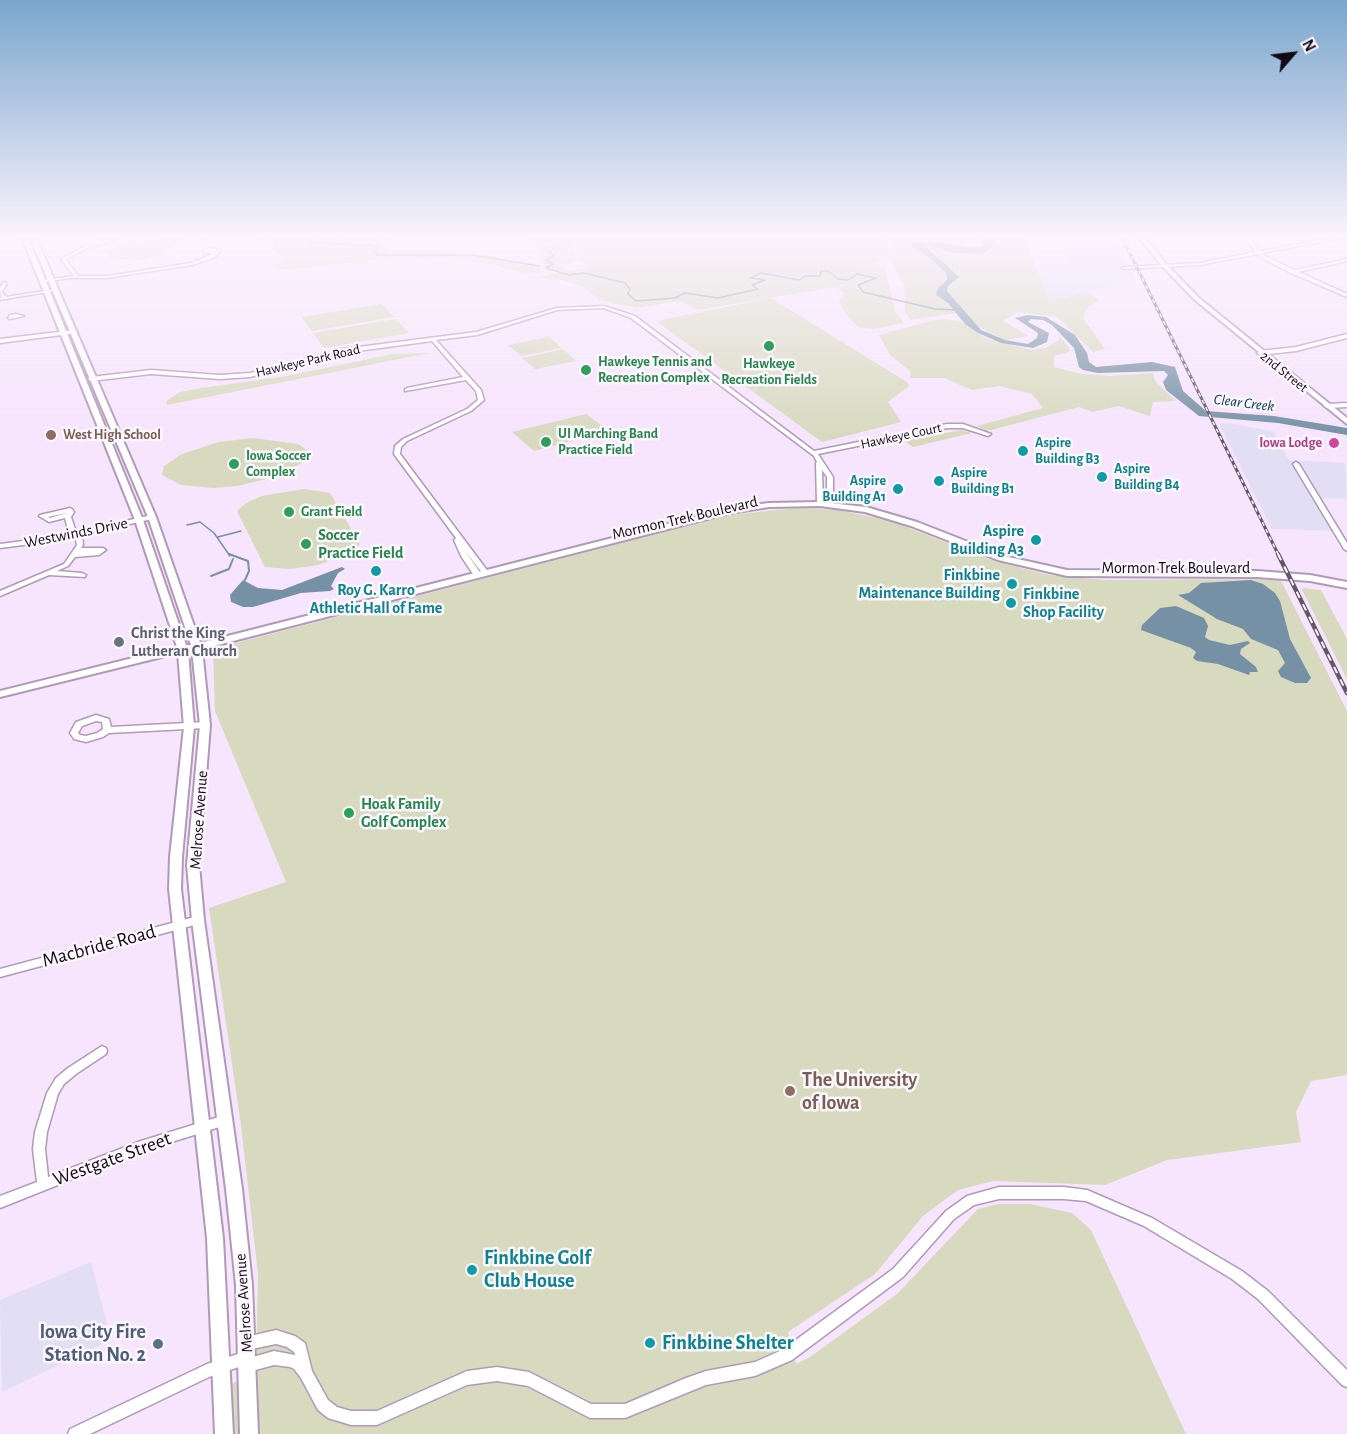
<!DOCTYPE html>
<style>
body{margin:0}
#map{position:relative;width:1347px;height:1434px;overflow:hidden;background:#f7e4fd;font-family:"Alegreya Sans",sans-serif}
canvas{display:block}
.north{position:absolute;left:1263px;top:24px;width:60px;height:60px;-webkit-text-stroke:4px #fcf7fd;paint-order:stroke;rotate:62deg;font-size:16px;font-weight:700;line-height:24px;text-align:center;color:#110914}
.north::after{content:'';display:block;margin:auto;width:21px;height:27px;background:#110914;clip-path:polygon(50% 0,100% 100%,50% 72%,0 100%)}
</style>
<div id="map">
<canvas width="1347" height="1434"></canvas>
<div class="north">N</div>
</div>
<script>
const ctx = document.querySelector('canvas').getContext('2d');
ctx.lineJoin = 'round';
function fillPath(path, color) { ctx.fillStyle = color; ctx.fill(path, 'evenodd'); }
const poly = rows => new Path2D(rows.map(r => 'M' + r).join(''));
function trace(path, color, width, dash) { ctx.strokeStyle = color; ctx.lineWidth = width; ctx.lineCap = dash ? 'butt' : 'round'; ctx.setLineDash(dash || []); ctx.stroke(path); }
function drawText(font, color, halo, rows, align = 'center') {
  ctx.font = font + ' "Alegreya Sans",sans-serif'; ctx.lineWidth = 5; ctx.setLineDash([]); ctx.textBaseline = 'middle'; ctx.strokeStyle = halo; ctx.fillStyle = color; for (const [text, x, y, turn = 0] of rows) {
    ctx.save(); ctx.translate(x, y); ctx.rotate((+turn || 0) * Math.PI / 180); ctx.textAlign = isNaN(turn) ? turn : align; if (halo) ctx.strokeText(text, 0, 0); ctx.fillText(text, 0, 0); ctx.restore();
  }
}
const industrial = poly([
 [1058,235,1112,235,1137,281,1049,301,1037,266,1067,266],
 [1227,423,1273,431,1289,460,1345,463,1347,499,1314,498,1333,531,1272,529,1219,424],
 [91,1262,111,1340,2,1392,0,1300]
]);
const green = poly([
 [177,235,207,235,184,240,162,254,144,260,110,259,107,252,126,244,145,245],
 [238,235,294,235,332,241,405,235,390,238,381,246,393,251,431,251,499,257,539,265,541,273,529,274,478,262,444,258,384,259,290,270,267,267,283,262,285,258,272,249,274,243],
 [525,235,569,235,579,260,571,264,561,264,564,270,547,271,534,244,526,240],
 [571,235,886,235,886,244,891,250,894,248,890,243,892,235,981,235,976,241,970,242,917,240,913,248,929,257,946,273,947,280,938,288,936,295,948,303,957,313,911,320,905,313,904,283,889,260,883,258,877,263,854,266,884,265,896,313,904,323,872,329,859,327,850,319,839,302,844,293,835,287,698,310,680,301,636,308,599,300,584,287,561,280,530,278,588,267,581,261],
 [994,235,1025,235,1049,301,1088,292,1100,300,1086,309,1083,318,1105,349,1093,352,1057,317,1018,312,1003,321,1029,336,1005,340,975,325,947,291,948,286,953,283,939,256,923,244,955,253,981,254,994,245],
 [771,298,907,382,909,386,888,402,901,422,822,442,656,321],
 [382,304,394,317,312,331,301,317],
 [396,319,409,333,324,348,313,333],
 [939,319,960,321,985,338,1031,350,1045,348,1058,341,1060,336,1071,351,1054,356,1054,367,1082,374,1110,376,1153,373,1155,381,1176,401,1153,402,1150,416,1119,406,1092,412,1079,407,987,431,977,426,1043,408,1032,394,999,386,972,390,944,378,910,378,910,371,890,355,879,335],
 [549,337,562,348,521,356,508,345],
 [563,349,576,361,535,369,522,358],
 [430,353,167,405,166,401,180,392,201,388,287,376,392,354],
 [586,414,609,431,534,451,512,432],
 [962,430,972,433,913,447,904,441],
 [253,438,298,444,307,450,309,457,286,474,238,486,214,488,181,485,162,475,164,466,182,454,219,442],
 [304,489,330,493,360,544,349,554,318,565,290,569,265,567,237,511,246,503,262,496],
 [796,508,838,510,891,521,997,562,1049,575,1104,580,1280,579,1347,711,1347,1075,1311,1081,1296,1112,1301,1142,1167,1160,1105,1185,993,1181,958,1190,923,1216,875,1274,788,1332,796,1364,810,1357,897,1294,978,1209,998,1204,1030,1204,1072,1213,1091,1230,1186,1434,255,1434,258,1274,241,1125,209,908,286,882,215,711,213,649,730,515],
 [1301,588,1321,590,1347,639,1347,679],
 [234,1382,240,1383,242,1434,229,1434,230,1387]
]);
const water = poly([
 [981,235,994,235,994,244,988,251,981,254,955,253,923,244,957,275,959,277,948,286,947,291,981,330,1005,340,1028,344,1037,338,1038,333,1015,318,1028,315,1046,317,1075,335,1087,353,1089,362,1096,367,1152,362,1175,367,1183,391,1206,411,1274,416,1347,428,1347,435,1278,423,1199,416,1166,390,1163,382,1168,375,1164,371,1098,373,1083,370,1079,367,1074,348,1052,325,1043,320,1031,319,1028,322,1049,333,1047,342,1033,348,1001,343,978,333,965,324,948,303,936,295,938,288,947,280,946,273,929,257,913,248,911,243,932,241,974,248,982,246],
 [342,567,345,569,338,573,331,586,334,589,330,591,301,593,253,607,243,607,231,602,230,595,243,580,258,588,282,590],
 [1251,580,1263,584,1275,593,1280,601,1290,639,1311,678,1307,683,1295,683,1281,677,1278,671,1285,663,1278,650,1251,639,1243,629,1217,619,1178,595,1189,593,1201,583],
 [1176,606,1204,618,1208,626,1205,637,1209,640,1230,645,1248,641,1250,643,1241,649,1240,654,1256,667,1258,672,1250,672,1249,675,1218,664,1197,661,1193,658,1196,652,1191,648,1141,630,1142,625,1160,608]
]);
const streamFar1 = poly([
 [265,235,304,238,310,243,372,245,378,248,375,251,377,255,472,255,540,266],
 [531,235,546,241,556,239,557,244,549,253,554,255,546,260,553,264,546,268,569,275,584,273,625,283,630,289,628,294,636,301,675,298,685,293,718,298,758,289,752,285,765,280,751,278,761,273,799,280,805,276,820,276,821,271,828,271,838,279,848,280,857,274,876,278,858,285,863,292,935,309,956,310],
 [187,525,200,522,214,533,230,556],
 [218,537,241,531]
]);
const stream = poly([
 [229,554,248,561,249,571,245,580],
 [211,576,229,569,233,559]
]);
const minor = poly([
 [100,235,104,235,99,242,120,235,127,235,97,246,93,245,66,259,78,276,107,276,191,263,213,254,203,252,203,250,210,248,221,250,214,258,192,265,107,278,70,278,42,282,42,281,44,280,74,276,61,259,96,240,100,235],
 [308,235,340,238,375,235,340,240,308,235],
 [1243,235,1247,235,1261,251,1347,235,1347,237,1262,253,1265,256,1295,270,1347,259,1347,261,1299,272,1347,294,1347,297,1291,273,1261,258,1258,254,1200,265,1124,269,1122,268,1124,267,1200,263,1256,252,1243,235],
 [3,282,7,283,2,292,6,297,57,289,59,290,0,300,1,297,0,288,3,282],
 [604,306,635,316,814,451,947,424,963,424,991,434,988,436,963,428,947,428,818,454,833,477,833,505,830,507,827,505,827,477,822,470,823,504,820,506,817,504,816,463,817,462,814,456,631,318,604,308,557,310,477,335,436,340,481,390,484,400,471,411,407,441,401,447,400,454,489,573,485,575,483,574,465,551,482,575,478,577,475,577,461,556,454,540,456,538,394,454,395,446,403,439,467,409,478,400,476,391,466,380,405,391,405,389,407,388,463,377,432,341,343,353,250,377,220,379,151,374,91,381,88,379,91,377,151,370,220,375,250,373,343,349,476,332,557,308,604,306],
 [16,314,24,316,10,319,8,318,10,315,16,314],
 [75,330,77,331,77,333,0,343,0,339,75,330],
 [1347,334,1347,338,1296,351,1260,355,1257,353,1260,351,1296,347,1347,334],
 [1347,403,1347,407,1327,408,1324,406,1327,404,1347,403],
 [1296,462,1299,464,1347,543,1347,551,1344,549,1293,464,1296,462],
 [70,508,72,509,74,512,71,517,76,532,152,515,155,517,152,519,82,535,83,545,81,548,103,548,106,550,99,555,75,557,68,566,57,571,82,573,86,575,85,577,49,575,0,596,0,591,64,564,77,545,75,537,54,541,0,548,0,544,54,537,69,534,65,518,49,522,39,516,40,515,70,508],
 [67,513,50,518,48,517,67,513],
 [96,715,109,719,111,727,205,722,209,725,205,728,109,733,103,737,86,742,74,739,70,733,76,722,96,715],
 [96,721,102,722,103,729,97,733,86,736,80,735,78,733,82,726,96,721],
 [198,916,202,917,203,920,202,923,0,977,0,969,198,916],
 [102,1046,106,1048,107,1051,106,1054,76,1074,64,1084,58,1094,47,1132,45,1149,48,1177,141,1141,225,1115,229,1116,231,1120,229,1124,143,1151,0,1208,0,1196,37,1182,33,1149,35,1132,47,1093,56,1078,68,1068,102,1046],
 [999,1187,1064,1187,1087,1190,1152,1218,1242,1271,1268,1291,1347,1370,1347,1387,1342,1385,1258,1299,1232,1279,1144,1226,1086,1201,1064,1199,999,1199,974,1205,954,1219,903,1277,792,1360,755,1376,706,1385,625,1418,590,1418,528,1386,497,1381,467,1385,377,1425,351,1425,328,1418,318,1410,301,1378,294,1369,290,1367,274,1365,248,1372,243,1370,242,1366,209,1377,90,1434,68,1434,70,1429,207,1364,247,1351,252,1353,253,1357,274,1351,295,1355,294,1352,287,1347,276,1344,247,1350,242,1348,240,1343,242,1338,276,1330,295,1336,305,1343,312,1371,328,1400,337,1407,351,1411,377,1411,467,1371,497,1367,529,1372,591,1404,625,1404,686,1378,706,1371,755,1362,782,1350,893,1269,946,1211,967,1196,999,1187]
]);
const major = poly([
 [21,235,27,235,143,520,186,645,191,645,148,517,29,235,35,235,156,517,200,643,730,508,769,503,820,502,866,507,917,522,1004,556,1067,570,1257,571,1310,575,1347,582,1347,588,1310,581,1257,577,1067,576,998,560,911,526,865,512,820,506,769,507,730,513,202,649,210,725,199,865,204,920,242,1189,252,1285,258,1434,240,1434,236,1285,226,1189,192,920,187,865,200,725,192,650,188,651,194,727,182,857,181,889,223,1238,233,1434,215,1434,207,1238,169,889,170,857,184,727,178,653,0,697,0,691,177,647,135,520,21,235],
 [1137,235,1143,235,1167,265,1199,298,1347,418,1347,424,1195,300,1163,267,1137,235]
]);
const railFar1 = poly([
 [1121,235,1279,556]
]);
const rail = poly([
 [1278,554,1347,693]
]);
const markers = [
 [769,346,6,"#2e9e5b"],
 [586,370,6,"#2e9e5b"],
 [51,435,6,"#8d6e63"],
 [546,442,6,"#2e9e5b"],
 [1334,443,6,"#d1479c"],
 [1023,451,6,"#0f9aa8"],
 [234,464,6,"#2e9e5b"],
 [1102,477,6,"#0f9aa8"],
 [939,481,6,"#0f9aa8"],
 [898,489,6,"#0f9aa8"],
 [289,512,6,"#2e9e5b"],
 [1036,540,6,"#0f9aa8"],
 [306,544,6,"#2e9e5b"],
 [376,571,6,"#0f9aa8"],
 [1012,584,6,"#0f9aa8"],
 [1011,603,6,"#0f9aa8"],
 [119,642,6,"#6b7280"],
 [349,813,6,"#2e9e5b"],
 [790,1091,6,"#8d6e63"],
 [472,1270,6,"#0f9aa8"],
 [650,1343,6,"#0f9aa8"],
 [158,1344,6,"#5c6f8a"]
];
const farStreetnames = [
 ["Hawkeye Park Road",308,361,-13],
 ["2nd Street",1284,372,39],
 ["Hawkeye Court",901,436,-12]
];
const farLeisurenames = [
 ["Hawkeye Tennis and",598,362],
 ["Recreation Complex",598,378],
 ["Hawkeye",769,364,"center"],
 ["Recreation Fields",769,380,"center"],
 ["UI Marching Band",558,434],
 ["Practice Field",558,450],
 ["Iowa Soccer",246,456],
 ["Complex",246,472],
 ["Grant Field",301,512]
];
const farEducationnames = [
 ["West High School",63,435]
];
const farCulturenames = [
 ["Aspire",1035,443],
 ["Building B3",1035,459],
 ["Aspire",1114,469],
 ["Building B4",1114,485],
 ["Aspire",951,473],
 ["Building B1",951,489],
 ["Aspire",886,481,"right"],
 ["Building A1",886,497,"right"]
];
const farHotelnames = [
 ["Iowa Lodge",1322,443]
];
const farWaternames = [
 ["Clear Creek",1244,403,7]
];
const streetNames = [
 ["Mormon Trek Boulevard",685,518,-13],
 ["Westwinds Drive",76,533,-11],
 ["Mormon Trek Boulevard",1176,568],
 ["Melrose Avenue",199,820,-86],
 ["Melrose Avenue",244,1303,-94]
];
const cultureNames = [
 ["Aspire",1024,531],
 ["Building A3",1024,549],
 ["Finkbine",1000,575],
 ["Maintenance Building",1000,593],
 ["Roy G. Karro",376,590,"center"],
 ["Athletic Hall of Fame",376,608,"center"],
 ["Finkbine",1023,594,"left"],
 ["Shop Facility",1023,612,"left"]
];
const leisureNames = [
 ["Soccer",318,535],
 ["Practice Field",318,553],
 ["Hoak Family",361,804],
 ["Golf Complex",361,822]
];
const worshipNames = [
 ["Christ the King",131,633],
 ["Lutheran Church",131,651]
];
const nearStreetnames = [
 ["Macbride Road",99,946,-15],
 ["Westgate Street",112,1159,-20]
];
const nearEducationnames = [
 ["The University",802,1080],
 ["of Iowa",802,1103]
];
const nearCulturenames = [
 ["Finkbine Golf",484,1258],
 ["Club House",484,1281],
 ["Finkbine Shelter",662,1343]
];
const nearServicenames = [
 ["Iowa City Fire",146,1332],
 ["Station No. 2",146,1355]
];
fillPath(industrial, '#e2dff5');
fillPath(green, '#d7dabf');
fillPath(water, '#7691a5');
trace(streamFar1, '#7691a5', 1.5);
trace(stream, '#7691a5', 2);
trace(minor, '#b09ab8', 3);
trace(major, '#b09ab8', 4);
fillPath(minor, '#fff');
fillPath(major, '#fff');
trace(railFar1, '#635767', 3);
trace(rail, '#635767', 4.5);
trace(railFar1, '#fcf7fd', 1.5, [4]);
trace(rail, '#fcf7fd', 2, [7]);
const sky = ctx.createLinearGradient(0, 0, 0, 436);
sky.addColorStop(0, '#7aa6cd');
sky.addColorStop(0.54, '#fbf3fe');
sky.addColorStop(1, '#fbf3fe00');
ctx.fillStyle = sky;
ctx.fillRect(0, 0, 1347, 436);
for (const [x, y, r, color] of markers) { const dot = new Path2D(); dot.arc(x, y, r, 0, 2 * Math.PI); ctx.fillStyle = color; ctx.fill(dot); trace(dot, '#fcf7fd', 2); }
drawText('14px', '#110914', '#fcf7fd', farStreetnames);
drawText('bold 14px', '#27864d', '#fcf7fd', farLeisurenames, 'left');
drawText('bold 14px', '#785e54', '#fcf7fd', farEducationnames, 'left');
drawText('bold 14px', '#0d838f', '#fcf7fd', farCulturenames, 'left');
drawText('bold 14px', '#b23c85', '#fcf7fd', farHotelnames, 'right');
drawText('italic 15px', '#003451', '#fcf7fd', farWaternames);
drawText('16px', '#110914', '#fcf7fd', streetNames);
drawText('bold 16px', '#0d838f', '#fcf7fd', cultureNames, 'right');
drawText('bold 16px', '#27864d', '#fcf7fd', leisureNames, 'left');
drawText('bold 16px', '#5b616d', '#fcf7fd', worshipNames, 'left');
drawText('20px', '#110914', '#fcf7fd', nearStreetnames);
drawText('bold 20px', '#785e54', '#fcf7fd', nearEducationnames, 'left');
drawText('bold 20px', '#0d838f', '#fcf7fd', nearCulturenames, 'left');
drawText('bold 20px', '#4e5e75', '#fcf7fd', nearServicenames, 'right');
</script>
